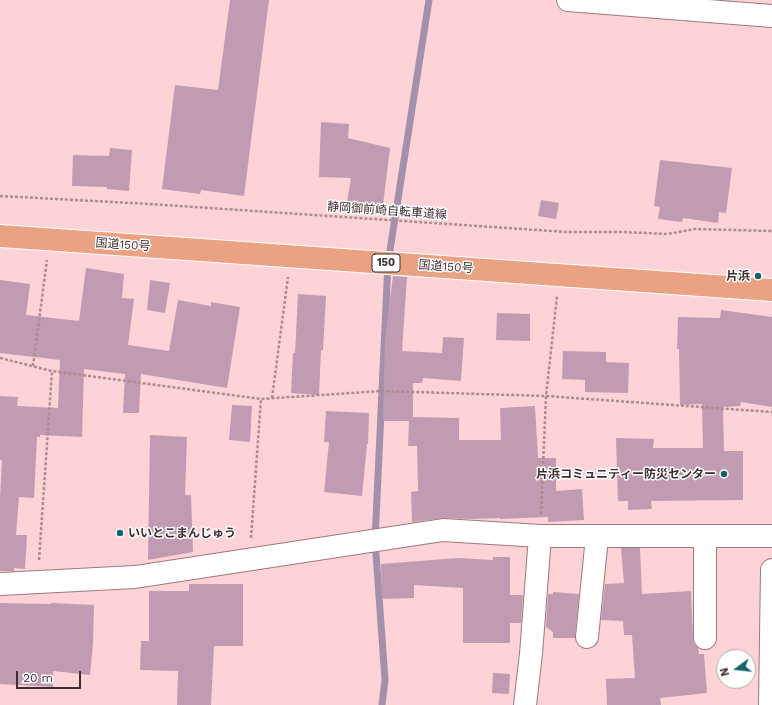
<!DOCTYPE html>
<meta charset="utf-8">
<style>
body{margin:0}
#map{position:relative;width:772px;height:705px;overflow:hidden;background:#fdd3d7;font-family:"Work Sans",sans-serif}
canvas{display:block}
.north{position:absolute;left:716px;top:649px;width:40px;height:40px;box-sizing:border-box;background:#fff;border:1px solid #b2abac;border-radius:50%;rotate:255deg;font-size:11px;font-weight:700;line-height:16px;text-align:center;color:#3e2e2f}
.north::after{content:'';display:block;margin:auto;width:14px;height:18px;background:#196170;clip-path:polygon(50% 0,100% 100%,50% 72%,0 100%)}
.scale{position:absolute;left:16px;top:671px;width:65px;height:18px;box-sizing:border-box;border:2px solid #3e2e2f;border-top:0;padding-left:5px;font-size:12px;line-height:14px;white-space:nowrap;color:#3e2e2f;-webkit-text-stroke:3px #fff;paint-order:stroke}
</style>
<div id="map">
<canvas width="772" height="705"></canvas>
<div class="north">N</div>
<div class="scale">20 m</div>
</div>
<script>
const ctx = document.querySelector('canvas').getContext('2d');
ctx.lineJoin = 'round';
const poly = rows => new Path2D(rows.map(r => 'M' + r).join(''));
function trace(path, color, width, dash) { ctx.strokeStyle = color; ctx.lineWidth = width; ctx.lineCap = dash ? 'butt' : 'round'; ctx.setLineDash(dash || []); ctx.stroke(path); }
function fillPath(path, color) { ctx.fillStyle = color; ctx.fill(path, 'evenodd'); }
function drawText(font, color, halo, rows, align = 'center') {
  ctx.font = font + ' "Work Sans","Noto Sans JP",sans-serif'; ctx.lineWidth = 3; ctx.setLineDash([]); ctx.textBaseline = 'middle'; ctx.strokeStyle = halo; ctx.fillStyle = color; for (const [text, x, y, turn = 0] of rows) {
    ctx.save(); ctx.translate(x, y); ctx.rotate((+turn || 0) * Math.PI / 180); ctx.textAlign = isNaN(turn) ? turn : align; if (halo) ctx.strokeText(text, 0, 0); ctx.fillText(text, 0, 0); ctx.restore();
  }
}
const stream = poly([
 [382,705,385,680,375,540,388,263,429,0]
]);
const building = poly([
 [230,0,269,0,244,196,201,190,200,194,162,189,175,85,218,90],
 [321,122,349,124,348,138,390,148,382,213,346,208,351,178,319,177],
 [110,148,132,150,129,191,107,189,107,187,72,186,73,155,109,156],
 [660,160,732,168,726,213,719,212,718,223,683,218,682,222,658,219,660,207,654,206],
 [541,200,559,203,556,219,538,216],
 [86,268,124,274,122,298,134,299,128,345,169,351,178,300,211,306,211,302,240,307,227,388,141,374,139,413,123,413,125,374,84,369,82,437,40,435,40,437,37,437,34,498,19,497,16,535,27,535,25,569,14,568,14,571,0,571,0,499,2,460,0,460,0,396,18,397,17,406,58,408,60,360,0,353,0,280,30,284,26,315,79,321],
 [393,276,407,277,402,351,442,353,443,337,464,338,461,381,423,378,422,383,413,383,413,417,459,418,459,440,501,440,500,408,535,406,538,458,556,458,556,491,582,489,584,520,548,522,548,517,500,519,500,518,472,519,444,518,412,522,411,492,418,491,417,446,408,446,409,421,383,421,385,339],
 [150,280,170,283,165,313,147,310],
 [298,294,326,296,323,350,321,350,319,395,291,393,293,353,295,353],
 [721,310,772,317,772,407,741,402,740,406,723,407,724,451,743,451,743,500,651,501,652,509,628,510,628,501,618,501,616,438,654,439,653,448,703,448,702,404,680,405,679,349,677,349,678,317,720,318],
 [497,313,530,314,530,341,496,340],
 [563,351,606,352,606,362,629,363,628,393,585,392,585,380,562,379],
 [232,405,252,406,250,442,229,440],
 [326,411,369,413,368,444,367,444,362,496,324,492,329,442,324,442],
 [150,435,187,437,185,495,191,495,193,552,148,560],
 [621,548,640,548,642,594,691,591,693,638,694,644,698,648,699,654,704,654,707,693,660,698,661,705,607,705,606,679,635,678,632,635,624,635,623,621,601,620,605,584,624,583],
 [493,557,510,557,510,595,523,595,521,623,510,623,510,643,463,643,463,588,414,585,414,598,382,599,381,564,458,558,493,560],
 [189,584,243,584,243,646,214,646,211,705,177,705,178,671,140,670,141,641,149,641,149,591,189,591],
 [553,592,579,594,575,638,553,638,553,632,546,627,548,594,553,594],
 [0,603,51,604,51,603,94,605,93,644,90,675,53,671,53,687,0,684],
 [493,673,510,674,509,694,492,693]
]);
const path = poly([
 [0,196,150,204,567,232,622,232,668,234,695,229,772,231],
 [0,358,52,371,261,399,381,391,546,396,772,412],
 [33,366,47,260],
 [272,398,288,277],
 [541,514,546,396,557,296],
 [251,538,261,399],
 [39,560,52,371]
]);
const minor = poly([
 [568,0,772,16],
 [705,536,705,638],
 [0,584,135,577,443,530,540,536,772,536],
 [587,637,597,537],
 [525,705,531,654,540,536],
 [770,705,772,570]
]);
const highway = poly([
 [0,236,772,290]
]);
const markers = [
 [758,276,4,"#196170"],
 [724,474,4,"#196170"],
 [120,533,4,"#196170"]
];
const shields = [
 [386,263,28]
];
const shieldNames = [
 ["150",386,263]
];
const streetNames = [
 ["静岡御前崎自転車道線",387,211,4],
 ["国道150号",123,245,4],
 ["国道150号",446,267,4]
];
const poiNames = [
 ["片浜",750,276],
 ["片浜コミュニティー防災センター",716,474],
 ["いいとこまんじゅう",128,533,"left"]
];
trace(stream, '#a390aa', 7);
fillPath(building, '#c19bb2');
trace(minor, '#9e787c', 24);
trace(highway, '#fff', 24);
trace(path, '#ab8c8f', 2.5, [3, 2]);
trace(minor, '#fff', 22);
trace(highway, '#eba283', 22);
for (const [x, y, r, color] of markers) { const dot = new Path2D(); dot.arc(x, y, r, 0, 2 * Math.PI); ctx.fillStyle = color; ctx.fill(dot); trace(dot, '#fff', 1.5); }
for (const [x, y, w] of shields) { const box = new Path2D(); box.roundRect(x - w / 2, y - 9, w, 18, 3); ctx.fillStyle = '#fff'; ctx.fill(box); trace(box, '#3e2e2f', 1); }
drawText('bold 11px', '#3e2e2f', null, shieldNames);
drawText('12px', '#3e2e2f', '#fff', streetNames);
drawText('bold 12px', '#3e2e2f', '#fff', poiNames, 'right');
</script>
